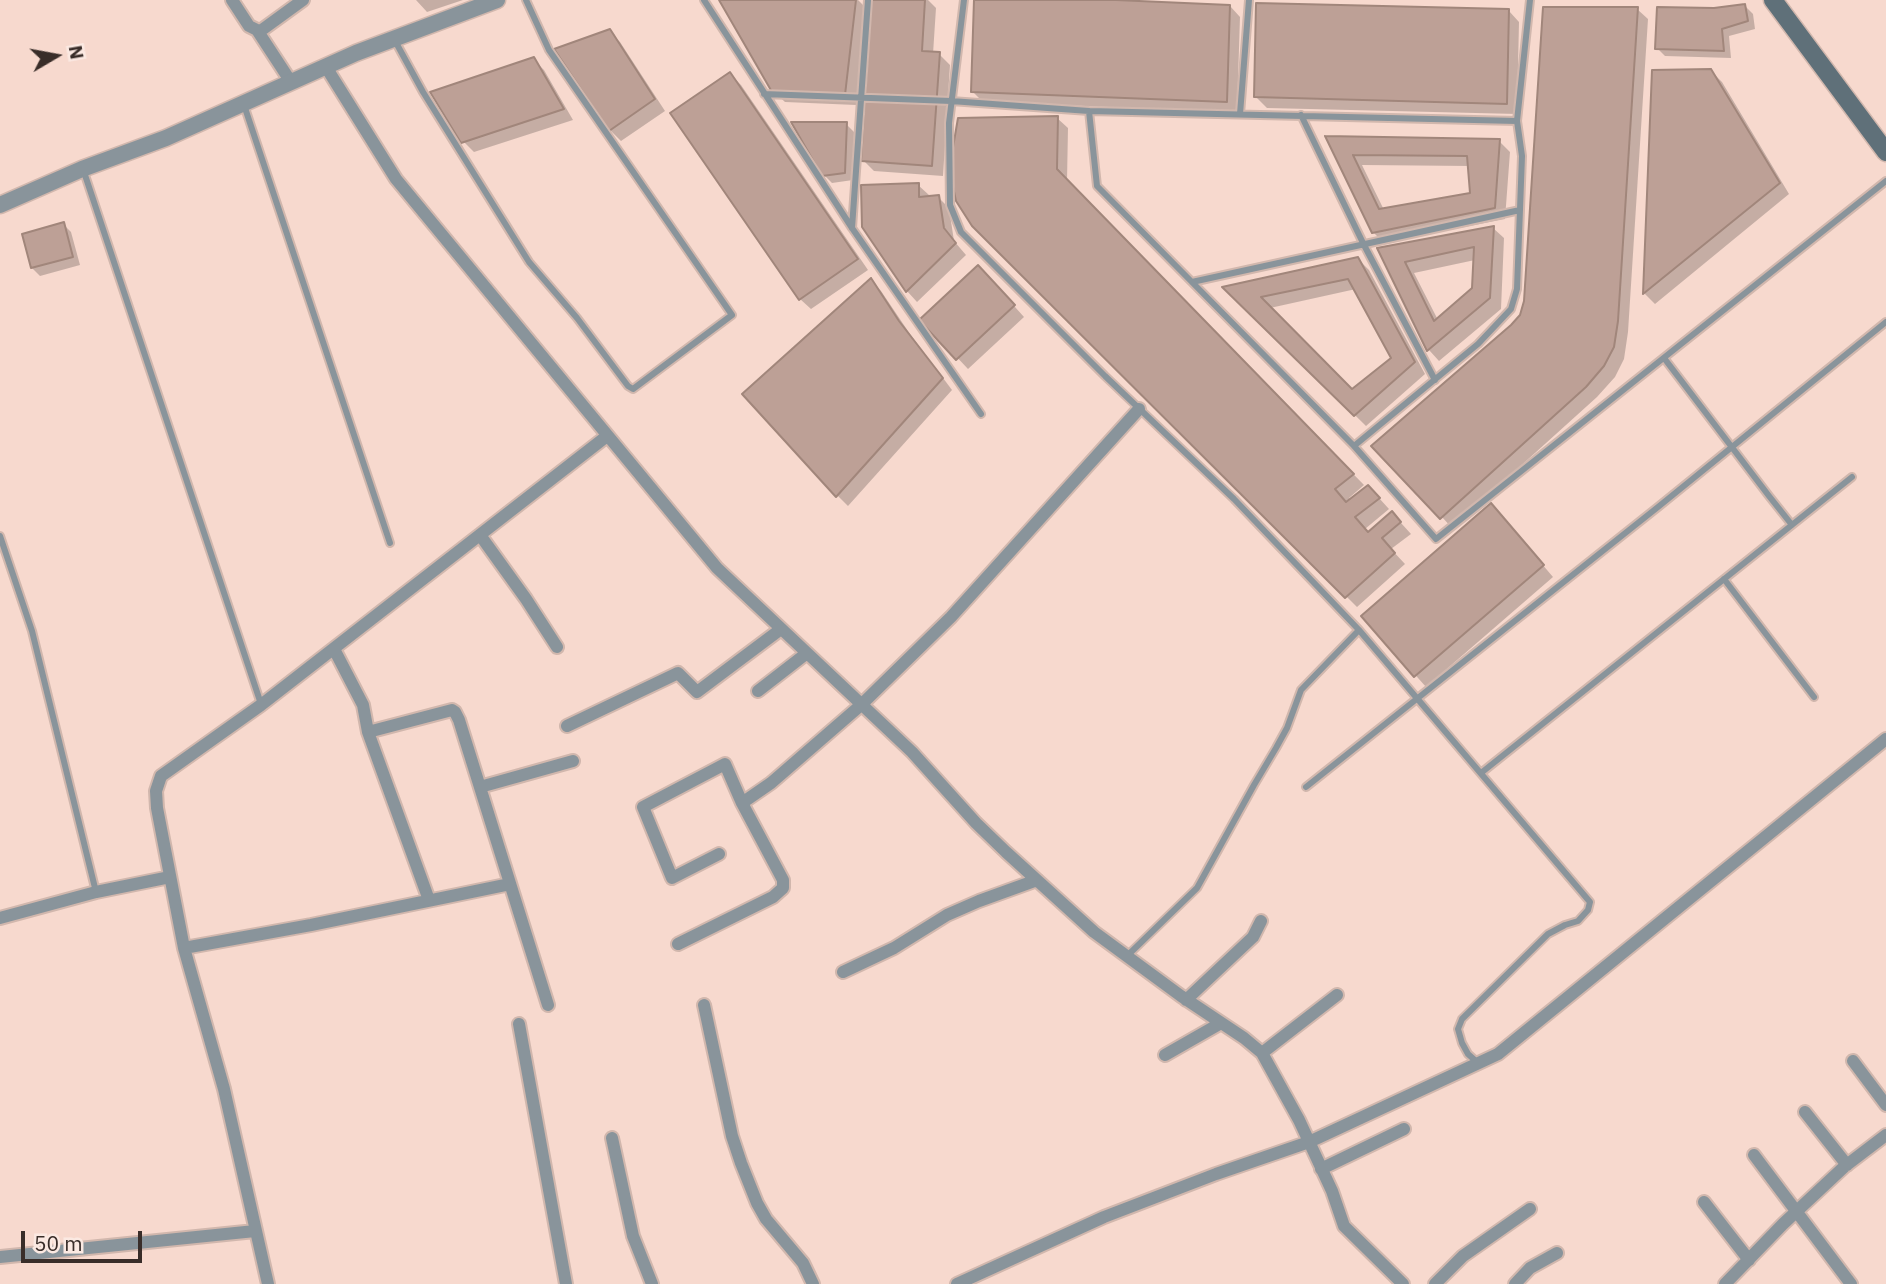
<!DOCTYPE html>
<style>
body{margin:0}
#map{position:relative;width:1886px;height:1284px;overflow:hidden;background:#f7d9ce;font-family:"IBM Plex Sans",sans-serif}
canvas{display:block}
.north{position:absolute;left:21px;top:21px;width:70px;height:70px;-webkit-text-stroke:5px #fbe9e2;paint-order:stroke;rotate:80deg;font-size:19px;font-weight:700;line-height:28px;text-align:center;color:#392d29}
.north::after{content:'';display:block;margin:auto;width:24px;height:32px;background:#392d29;clip-path:polygon(50% 0,100% 100%,50% 72%,0 100%)}
.scale{position:absolute;left:21px;top:1231px;width:121px;height:32px;box-sizing:border-box;border:4px solid #392d29;border-top:0;padding-left:9px;font-size:21px;line-height:24px;white-space:nowrap;color:#392d29;-webkit-text-stroke:5px #fbe9e2;paint-order:stroke}
</style>
<div id="map">
<canvas width="1886" height="1284"></canvas>
<div class="north">N</div>
<div class="scale">50 m</div>
</div>
<script>
const ctx = document.querySelector('canvas').getContext('2d');
ctx.lineJoin = 'round';
function fillPath(path, color) { ctx.fillStyle = color; ctx.fill(path, 'evenodd'); }
const poly = rows => new Path2D(rows.map(r => 'M' + r).join(''));
function trace(path, color, width, dash) { ctx.strokeStyle = color; ctx.lineWidth = width; ctx.lineCap = dash ? 'butt' : 'round'; ctx.setLineDash(dash || []); ctx.stroke(path); }
const shadow = poly([
 [416,0,463,0,427,12],
 [721,0,858,0,866,8,856,105,785,102,773,91],
 [873,0,928,0,936,8,933,54,939,54,950,65,943,176,874,171,863,160],
 [975,0,1071,0,1230,6,1240,17,1237,112,983,102,972,91],
 [1745,6,1753,14,1755,29,1729,36,1731,58,1665,56,1657,48,1714,10],
 [1637,9,1648,19,1628,332,1624,359,1615,377,1597,397,1452,528,1442,517,1521,316],
 [1509,11,1519,22,1517,114,1267,108,1256,97],
 [609,32,620,42,665,111,621,141,610,130],
 [533,59,544,70,573,120,474,152,463,141],
 [1710,70,1722,82,1789,194,1655,304,1645,294,1654,72],
 [730,74,741,85,868,270,811,309,800,299],
 [1057,118,1068,128,1067,181,1364,485,1349,498,1351,500,1379,498,1389,509,1365,529,1369,534,1392,513,1411,534,1391,549,1405,564,1357,607,974,225],
 [846,124,854,132,853,180,832,183,824,175],
 [1328,138,1499,141,1510,152,1505,219,1384,243,1373,232],
 [1362,165,1470,166,1472,195,1384,210],
 [918,185,929,195,929,198,938,197,949,208,954,241,966,255,917,302,907,291,863,227],
 [63,224,71,232,80,265,40,276,32,268],
 [1493,228,1504,238,1501,309,1439,361,1429,350,1380,249],
 [1475,260,1473,289,1438,320,1414,273],
 [1358,259,1369,270,1425,374,1366,426,1226,288],
 [1356,289,1393,359,1352,391,1270,308],
 [989,278,1024,317,968,369,922,320],
 [870,280,881,291,910,334,952,390,848,506,837,495],
 [1501,516,1553,577,1426,687,1363,616]
]);
const building = poly([
 [719,0,856,0,845,95,772,92,719,0],
 [871,0,925,0,922,51,940,52,932,166,861,161,871,0],
 [974,0,1116,0,1230,5,1227,102,971,92,974,0],
 [1256,3,1509,9,1507,104,1254,97,1256,3],
 [1745,4,1748,21,1722,29,1724,51,1655,49,1657,7,1714,8,1745,4],
 [1543,7,1638,7,1618,321,1614,347,1604,366,1586,387,1440,519,1371,446,1511,325,1520,315,1524,301,1543,7],
 [610,29,655,99,609,131,554,49,610,29],
 [534,57,564,109,461,143,430,92,534,57],
 [1711,69,1780,183,1643,294,1652,70,1711,69],
 [730,72,858,259,799,300,670,113,730,72],
 [1058,116,1057,169,1354,474,1335,489,1346,502,1368,485,1380,498,1355,517,1368,532,1392,511,1401,522,1382,538,1395,553,1345,598,972,226,956,201,952,182,951,159,958,118,1058,116],
 [791,122,847,122,845,173,822,176,791,122],
 [1325,136,1500,139,1495,208,1372,233,1325,136],
 [1353,155,1467,156,1470,193,1379,209,1353,155],
 [919,183,919,197,939,195,944,228,956,243,906,292,862,227,861,185,919,183],
 [64,222,73,257,31,268,22,234,64,222],
 [1494,226,1490,298,1427,351,1377,248,1494,226],
 [1474,247,1472,288,1434,321,1405,262,1474,247],
 [1358,257,1415,362,1354,416,1222,287,1358,257],
 [1348,279,1391,358,1352,389,1261,297,1348,279],
 [978,265,1015,305,956,360,919,320,978,265],
 [871,278,899,321,943,378,836,497,742,394,871,278],
 [1491,503,1544,565,1414,677,1361,616,1491,503]
]);
const service = poly([
 [704,0,852,228,981,414],
 [964,0,949,123,950,205,961,232,1105,376,1234,499,1359,630,1590,902,1588,910,1578,921,1565,925,1548,934,1462,1019,1458,1029,1462,1043,1468,1054,1478,1063],
 [394,39,423,92,529,262,577,318,628,386,633,389,732,315,549,50,526,0],
 [764,94,951,101,1089,111,1517,121],
 [244,105,390,543],
 [1089,111,1097,186,1354,446,1436,539,1886,181],
 [1240,114,1249,0],
 [1301,115,1364,245,1435,380],
 [83,169,261,704],
 [852,228,868,0],
 [1192,282,1520,210],
 [1664,358,1769,496,1792,525],
 [1354,446,1478,344,1511,309,1517,289,1522,156,1517,121,1530,0],
 [0,536,32,631,96,892],
 [1724,579,1814,697],
 [1481,773,1852,477],
 [1306,787,1658,507,1886,322],
 [1127,956,1197,888,1254,785,1276,748,1287,728,1301,690,1359,630]
]);
const minor = poly([
 [232,0,249,26,257,30,291,82],
 [259,32,303,0],
 [326,67,396,179,717,568,912,752,976,823,1006,852,1094,932,1181,996,1244,1038,1262,1053,1299,1120,1332,1191,1344,1226,1403,1284],
 [480,535,526,599,557,647],
 [334,649,363,705,368,732,429,900],
 [758,691,807,653],
 [567,726,678,673,697,692,781,629],
 [368,732,452,710,455,712,459,720,548,1005],
 [480,787,573,761],
 [742,803,771,783,861,705,951,617,1139,409],
 [0,918,96,892,170,877],
 [678,944,773,897,783,888,783,880,742,803,725,764,643,807,672,878,719,854],
 [184,948,311,925,510,884],
 [843,972,894,948,947,915,979,901,1037,880],
 [1186,1000,1253,937,1261,921],
 [704,1005,732,1136,741,1163,757,1203,766,1219,803,1263,813,1284],
 [519,1024,566,1284],
 [1262,1053,1337,995],
 [1165,1055,1221,1023],
 [1853,1061,1886,1105],
 [1805,1112,1847,1165],
 [612,1138,633,1236,652,1284],
 [1754,1155,1851,1284],
 [1321,1169,1404,1129],
 [1704,1202,1749,1260],
 [0,1257,255,1231],
 [268,1284,224,1089,184,948,157,808,156,791,161,776,261,705,607,436],
 [957,1284,1104,1217,1216,1174,1309,1142,1498,1054,1886,739],
 [1435,1284,1463,1256,1530,1209],
 [1515,1284,1530,1268,1557,1253],
 [1725,1284,1783,1224,1844,1167,1886,1135]
]);
const tertiary = poly([
 [0,205,82,169,166,138,356,53,497,0]
]);
const secondary = poly([
 [1773,0,1886,152]
]);
fillPath(shadow, '#0003');
fillPath(building, '#bda096');
trace(building, '#a1867b', 2);
trace(service, '#d1b7ad', 10);
trace(minor, '#d1b7ad', 16);
trace(tertiary, '#d1b7ad', 19);
trace(secondary, '#d1b7ad', 21);
trace(service, '#89949b', 6);
trace(minor, '#89949b', 12);
trace(tertiary, '#89949b', 16);
trace(secondary, '#5f7079', 18);
</script>
